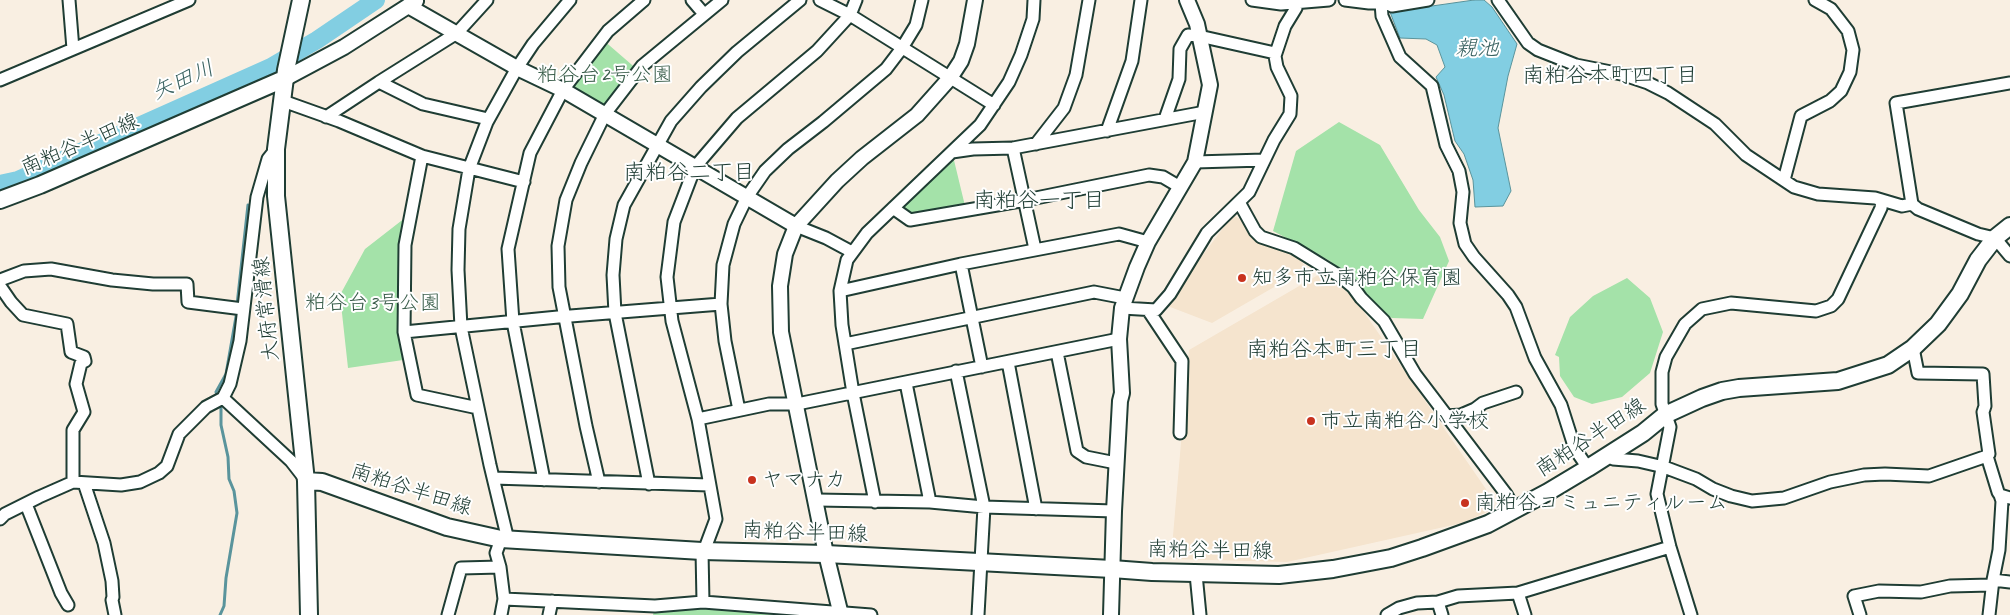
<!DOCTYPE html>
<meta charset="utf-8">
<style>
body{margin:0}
canvas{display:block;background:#f9efe2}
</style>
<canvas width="2010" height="615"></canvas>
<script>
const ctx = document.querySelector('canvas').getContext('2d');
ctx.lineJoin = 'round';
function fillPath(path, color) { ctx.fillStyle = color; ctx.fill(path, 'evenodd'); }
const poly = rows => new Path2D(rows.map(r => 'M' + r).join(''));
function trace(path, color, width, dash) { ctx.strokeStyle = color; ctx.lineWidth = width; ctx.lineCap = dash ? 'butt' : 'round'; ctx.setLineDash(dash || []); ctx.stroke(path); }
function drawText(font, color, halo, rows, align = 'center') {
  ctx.font = font + ' Caveat,"Klee One",sans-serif'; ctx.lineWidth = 4; ctx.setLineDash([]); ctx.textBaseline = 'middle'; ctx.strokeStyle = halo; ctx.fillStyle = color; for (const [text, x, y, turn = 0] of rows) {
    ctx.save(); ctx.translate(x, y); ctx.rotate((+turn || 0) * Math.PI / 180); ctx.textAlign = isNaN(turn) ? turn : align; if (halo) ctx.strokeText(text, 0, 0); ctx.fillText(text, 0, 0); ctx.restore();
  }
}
const built = poly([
 [1233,215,1291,250,1307,268,1212,323,1165,305],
 [1325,271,1357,302,1488,492,1496,508,1462,523,1287,562,1171,559,1189,350]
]);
const green = poly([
 [602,39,639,71,605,114,563,90],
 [1339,122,1380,145,1419,210,1440,237,1449,261,1423,319,1392,318,1361,301,1330,261,1273,231,1296,151],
 [952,152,966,210,910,220,893,208],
 [410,214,410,359,348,368,340,295,365,249],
 [1627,278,1650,298,1663,332,1650,373,1622,397,1592,404,1574,397,1560,376,1559,357,1555,355,1570,317,1593,296],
 [655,606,780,610,781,615,653,615]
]);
const water = poly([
 [1474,0,1484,0,1492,7,1517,44,1508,76,1498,128,1511,191,1503,206,1475,207,1473,180,1464,154,1455,141,1444,95,1436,77,1445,67,1437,45,1426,39,1400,38,1390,12,1474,0]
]);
const stream = poly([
 [237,305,248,205],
 [220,615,224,606,226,578,237,513,234,491,229,479,228,457,221,425,221,407,216,392,226,374,237,311]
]);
const river = poly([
 [0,184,18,180,271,67,317,40,376,0]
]);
const minor = poly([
 [69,0,73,49],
 [692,0,704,14],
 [820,0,850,15,994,105],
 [1252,0,1281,4,1329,0],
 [1345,0,1369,3,1381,3,1390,0],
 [1498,0,1528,43,1538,50,1576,65,1621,74,1648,83,1668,93,1715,124,1746,155,1794,187,1818,194,1875,198,1902,206,1912,204],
 [1384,2,1392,6,1428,0],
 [1381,3,1382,16,1400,57,1432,86,1446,145,1459,171,1463,192,1460,223,1465,244,1474,257,1508,295,1516,307,1535,358,1561,405,1575,449,1588,468],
 [0,80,189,0],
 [379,82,457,33,487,0],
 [2010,83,1896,103,1912,204,1918,209,1978,234,1995,238,2010,256],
 [283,101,339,121,422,156,524,182],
 [326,117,379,82,423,104,488,119],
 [1165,119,1179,79,1180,49,1188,35,1199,36,1275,53],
 [1107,131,1132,61,1141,0],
 [1036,144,1064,108,1076,75,1089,0],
 [1013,148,1035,249],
 [952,152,973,149,1013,148,1205,112],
 [422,156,405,245,404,332,417,395,478,408],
 [1195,162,1264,160],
 [1784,180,1801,116,1830,101,1841,91,1850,72,1853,50,1848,31,1831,9,1815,0],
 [1239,202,1255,231,1261,237,1294,248,1341,277,1353,287,1361,298,1384,321,1415,374,1506,494,1515,510],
 [893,208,910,220,1026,200,1149,175,1163,177,1180,187],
 [796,226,826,238,852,252],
 [961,264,982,367],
 [0,280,24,271,51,269,112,280,153,284,187,284,188,302,243,309],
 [0,286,11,302,23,315,67,324,71,352,84,357,85,361,81,363,76,384,84,412,73,430,73,482],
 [840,291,961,264,1119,234,1148,242],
 [1122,308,1156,310,1170,294,1207,233,1249,192,1274,140,1290,114,1291,96,1277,67,1275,56,1285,26,1296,8,1295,4],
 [1148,310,1182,361,1180,433],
 [404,332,558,317,721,304],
 [845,344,1094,292,1125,298],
 [1913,348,1918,373,1983,374,1985,406,1983,412,1989,454,1987,456,1998,492,2000,495,2010,498],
 [1057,352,1077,451,1086,457,1116,463],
 [1008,362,1036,509],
 [956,371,984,507,978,615],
 [906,383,930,502],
 [223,398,291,461,305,479],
 [739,410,725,341,721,304,723,265,734,224,747,197,765,171,788,149,823,122,886,69,902,48,916,25,922,0],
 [1446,416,1461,415,1475,409,1483,403,1516,392],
 [698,419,769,404,797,404,1119,339],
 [1608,455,1613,459,1638,461,1664,467,1696,479,1713,489,1731,496,1752,501,1784,498,1830,482,1864,475,1885,474,1929,476,1987,456],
 [494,478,709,485],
 [544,480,513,322,508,249,530,153,563,90,608,31,644,0],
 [599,482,586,426,559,287,558,246,566,200,581,163,605,114,642,66,722,0],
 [84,483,104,543,112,581,113,597,112,600,115,615],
 [649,484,615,313,613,275,616,239,624,205,671,121,701,87,737,52,800,0],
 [817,500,930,502,984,507,1114,511],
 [875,502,853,393,842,325,840,291,847,260,867,233,980,125,1009,82,1021,55,1033,19,1034,0],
 [26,504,61,593,68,605],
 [0,519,5,514,39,497,73,482,121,485,140,482,159,473,167,466,179,434,206,407,223,398,230,384,240,341,257,197,268,159,276,149],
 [501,539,496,553,500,567,504,599,655,606,703,602,871,615],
 [508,540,490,465,461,327,458,270,459,229,469,169,487,122,517,68,533,44,570,0],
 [702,551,703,602],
 [704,551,716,519,698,419,672,321,667,277,674,222,695,167,737,118,817,51,850,15,856,0],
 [1196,574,1200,615],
 [1993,580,1999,550,2002,501,2000,495],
 [1518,593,1525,615],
 [1438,602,1442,615],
 [448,615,461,568,500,567],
 [501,615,504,599],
 [549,615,552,601],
 [1387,615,1399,608,1417,603,1438,602,1458,596,1518,593,1670,547],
 [1691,615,1670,547,1657,494,1670,427,1662,404,1662,372,1666,357,1685,324,1702,309,1731,303,1816,311,1831,306,1838,299,1881,208,1882,200],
 [1860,615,1854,596,1879,591,1921,592,1950,586,1991,585],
 [1989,615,1993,580,2010,582]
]);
const tertiary = poly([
 [408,6,517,68,563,90,796,226],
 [286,78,344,47,416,1],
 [841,615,826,554,781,332,780,286,785,254,796,226,837,181,862,158,917,115,950,78,961,61,967,44,975,0],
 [1111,615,1114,511,1120,401,1122,393,1119,339,1122,308,1137,267,1148,242,1195,162,1210,85,1197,24,1187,0]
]);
const secondary = poly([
 [301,0,286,70,276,149,276,196,306,481,309,615],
 [0,200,40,185,286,78],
 [306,481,322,482,447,527,501,539,702,551,826,554,1112,569,1152,572,1279,575,1333,569,1391,558,1422,548,1488,524,1548,492,1588,468,1643,433,1665,415,1702,398,1722,391,1739,388,1838,381,1888,365,1913,348,1938,324,1960,294,1978,260,1995,238,2010,226]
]);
const markers = [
 [1242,278,5,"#c8321e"],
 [1311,421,5,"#c8321e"],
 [752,480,5,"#c8321e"],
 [1465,503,5,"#c8321e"]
];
const parkNames = [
 ["粕谷台2号公園",605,75],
 ["粕谷台3号公園",373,303]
];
const streetNames = [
 ["南粕谷半田線",80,145,-23],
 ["大府常滑線",267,309,-96],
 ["南粕谷半田線",1591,438,-33],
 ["南粕谷半田線",411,490,18],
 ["南粕谷半田線",805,533,2],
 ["南粕谷半田線",1210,551,1]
];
const poiNames = [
 ["知多市立南粕谷保育園",1252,278],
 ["市立南粕谷小学校",1321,421],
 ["ヤマナカ",762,480],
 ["南粕谷コミュニティルーム",1475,503]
];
const waterNames = [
 ["親池",1477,49],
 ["矢田川",183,81,-24]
];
const neighbourhoodNames = [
 ["南粕谷本町四丁目",1610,76],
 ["南粕谷二丁目",689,173],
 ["南粕谷一丁目",1039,201],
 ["南粕谷本町三丁目",1334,350]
];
fillPath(built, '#f5e4ce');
fillPath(green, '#a4e2a9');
fillPath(water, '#82cee2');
trace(water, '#5a949c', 1);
trace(stream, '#5a949c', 3);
trace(river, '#82cee2', 18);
trace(minor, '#1f3d34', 15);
trace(tertiary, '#1f3d34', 18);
trace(secondary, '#1f3d34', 20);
trace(minor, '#fff', 11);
trace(tertiary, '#fff', 14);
trace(secondary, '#fff', 16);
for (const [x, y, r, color] of markers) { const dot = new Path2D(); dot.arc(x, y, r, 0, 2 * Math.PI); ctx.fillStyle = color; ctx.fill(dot); trace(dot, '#fff', 2); }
drawText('21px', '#3a5e4b', '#fff', parkNames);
drawText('21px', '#1f3d34', '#fff', streetNames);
drawText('21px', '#1f3d34', '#fff', poiNames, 'left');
drawText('italic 22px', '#386160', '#fff', waterNames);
drawText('22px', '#1f3d34', '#fff', neighbourhoodNames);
</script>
